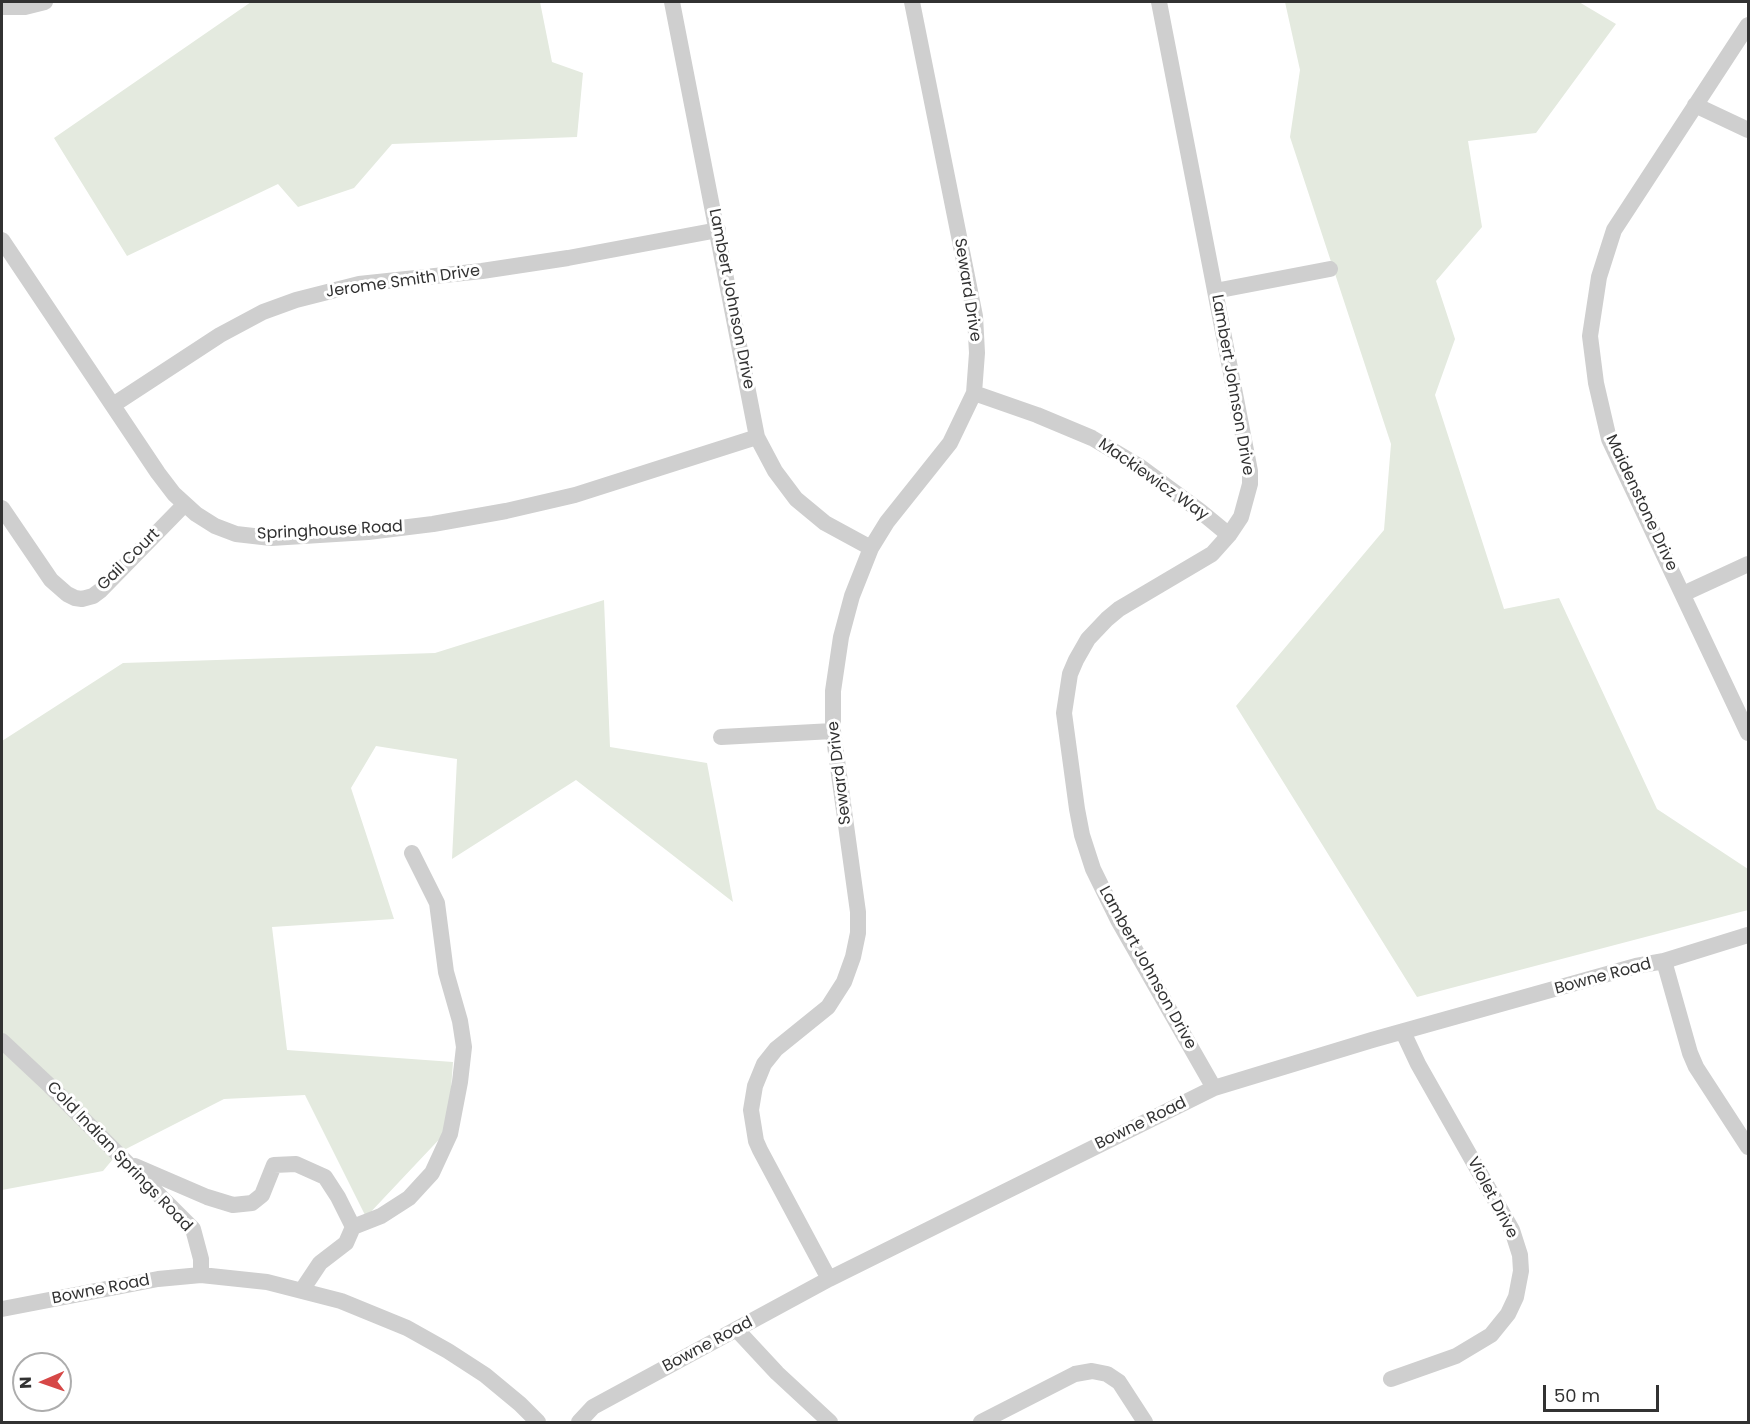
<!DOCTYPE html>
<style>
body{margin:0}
#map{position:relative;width:1750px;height:1424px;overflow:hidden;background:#fff;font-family:Poppins,sans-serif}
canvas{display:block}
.frame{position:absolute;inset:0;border:3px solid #323232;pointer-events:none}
.north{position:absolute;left:12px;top:1352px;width:60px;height:60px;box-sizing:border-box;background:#fff;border:2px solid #adadad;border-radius:50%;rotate:268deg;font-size:16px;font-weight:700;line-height:24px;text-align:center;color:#323232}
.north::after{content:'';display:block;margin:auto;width:21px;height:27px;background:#d64847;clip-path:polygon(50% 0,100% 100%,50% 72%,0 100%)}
.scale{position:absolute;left:1543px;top:1385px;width:116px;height:27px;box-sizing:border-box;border:3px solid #323232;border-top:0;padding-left:8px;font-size:18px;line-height:21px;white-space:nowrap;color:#323232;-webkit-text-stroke:4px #fff;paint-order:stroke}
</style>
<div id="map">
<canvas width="1750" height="1424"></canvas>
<div class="frame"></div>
<div class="north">N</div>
<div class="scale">50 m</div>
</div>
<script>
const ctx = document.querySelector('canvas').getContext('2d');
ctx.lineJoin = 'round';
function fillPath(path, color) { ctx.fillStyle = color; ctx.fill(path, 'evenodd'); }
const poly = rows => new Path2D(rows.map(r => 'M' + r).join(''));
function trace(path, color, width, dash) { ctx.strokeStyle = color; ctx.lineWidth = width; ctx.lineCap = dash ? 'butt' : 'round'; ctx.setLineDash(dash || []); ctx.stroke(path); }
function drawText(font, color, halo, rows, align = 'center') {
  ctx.font = font + ' Poppins,sans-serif'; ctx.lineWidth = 6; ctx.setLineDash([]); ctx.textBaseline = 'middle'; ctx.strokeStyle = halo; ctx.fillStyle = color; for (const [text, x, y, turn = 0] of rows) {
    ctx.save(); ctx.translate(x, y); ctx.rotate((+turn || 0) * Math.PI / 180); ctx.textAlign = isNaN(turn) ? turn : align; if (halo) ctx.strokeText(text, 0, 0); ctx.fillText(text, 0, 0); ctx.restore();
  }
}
const green = poly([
 [251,2,540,2,552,62,583,73,577,137,392,144,354,188,298,207,278,184,127,256,54,138],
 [1285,2,1579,2,1616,24,1536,133,1468,141,1482,227,1436,281,1455,339,1435,395,1504,609,1559,598,1657,809,1748,869,1748,910,1417,997,1236,706,1384,530,1391,444,1290,137,1300,70],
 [604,600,610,747,707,763,733,902,576,780,452,859,457,759,376,746,351,788,394,919,272,927,287,1050,453,1062,448,1130,366,1217,305,1095,224,1099,118,1153,103,1171,2,1190,2,741,123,663,435,653]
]);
const minor = poly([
 [672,2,757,437,775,471,796,499,825,523,871,548],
 [1159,2,1250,471,1250,484,1241,517,1229,535,1212,554,1119,609,1107,619,1088,639,1076,660,1070,674,1064,713,1077,809,1082,835,1093,869,1118,920,1214,1088],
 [2,7,25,7,45,2],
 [1748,25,1614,230,1599,277,1590,336,1596,383,1609,439,1748,733],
 [1695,105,1748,130],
 [2,240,158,473,174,494,196,514,215,526,236,534,271,538,368,532,433,524,506,511,575,495,757,437],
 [1215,291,1330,269],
 [974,393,1037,415,1092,438,1139,466,1200,511,1229,535],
 [113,405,220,335,263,312,296,300,359,284,482,271,568,258,718,230],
 [2,508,51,580,67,594,75,598,82,599,93,596,101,590,184,505],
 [1683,594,1748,564],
 [721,737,833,731],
 [1664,961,1690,1053,1696,1067,1748,1147],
 [2,1041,50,1086,193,1229,201,1259,201,1275],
 [135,1166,207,1197,233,1205,252,1203,262,1195,274,1165,296,1164,325,1177,338,1197,353,1227],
 [829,1279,760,1150,756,1141,751,1110,755,1086,764,1064,776,1049,828,1007,844,982,853,957,858,933,858,912,833,731,833,691,841,637,852,596,871,548,887,522,950,443,974,393,977,353,975,316,912,2],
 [302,1290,320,1263,346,1243,353,1227,381,1216,409,1198,432,1173,450,1134,460,1082,464,1047,460,1021,446,972,437,903,412,853],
 [2,1309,158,1279,201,1275,267,1282,341,1301,407,1328,448,1351,485,1375,520,1404,538,1422],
 [737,1330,777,1373,830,1422],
 [1391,1379,1456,1356,1491,1335,1508,1314,1516,1297,1521,1271,1520,1255,1512,1230,1418,1064,1403,1032],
 [579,1422,593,1407,829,1279,1214,1088,1372,1040,1636,966,1664,961,1748,935],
 [981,1422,1075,1374,1092,1371,1107,1374,1119,1382,1145,1422]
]);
const streetNames = [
 ["Jerome Smith Drive",403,282,-8],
 ["Seward Drive",967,290,81],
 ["Lambert Johnson Drive",731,299,79],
 ["Lambert Johnson Drive",1232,385,80],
 ["Mackiewicz Way",1153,480,35],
 ["Maidenstone Drive",1641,503,65],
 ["Springhouse Road",330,531,-3],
 ["Gail Court",129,560,-45],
 ["Seward Drive",840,773,-97],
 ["Lambert Johnson Drive",1147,968,61],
 ["Bowne Road",1603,977,-15],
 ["Bowne Road",1141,1124,-26],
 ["Cold Indian Springs Road",119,1157,46],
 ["Violet Drive",1492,1198,62],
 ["Bowne Road",101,1290,-11],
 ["Bowne Road",708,1345,-28]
];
fillPath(green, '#e4eadf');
trace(minor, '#cfcfcf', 16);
drawText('16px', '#323232', '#fff', streetNames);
</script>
